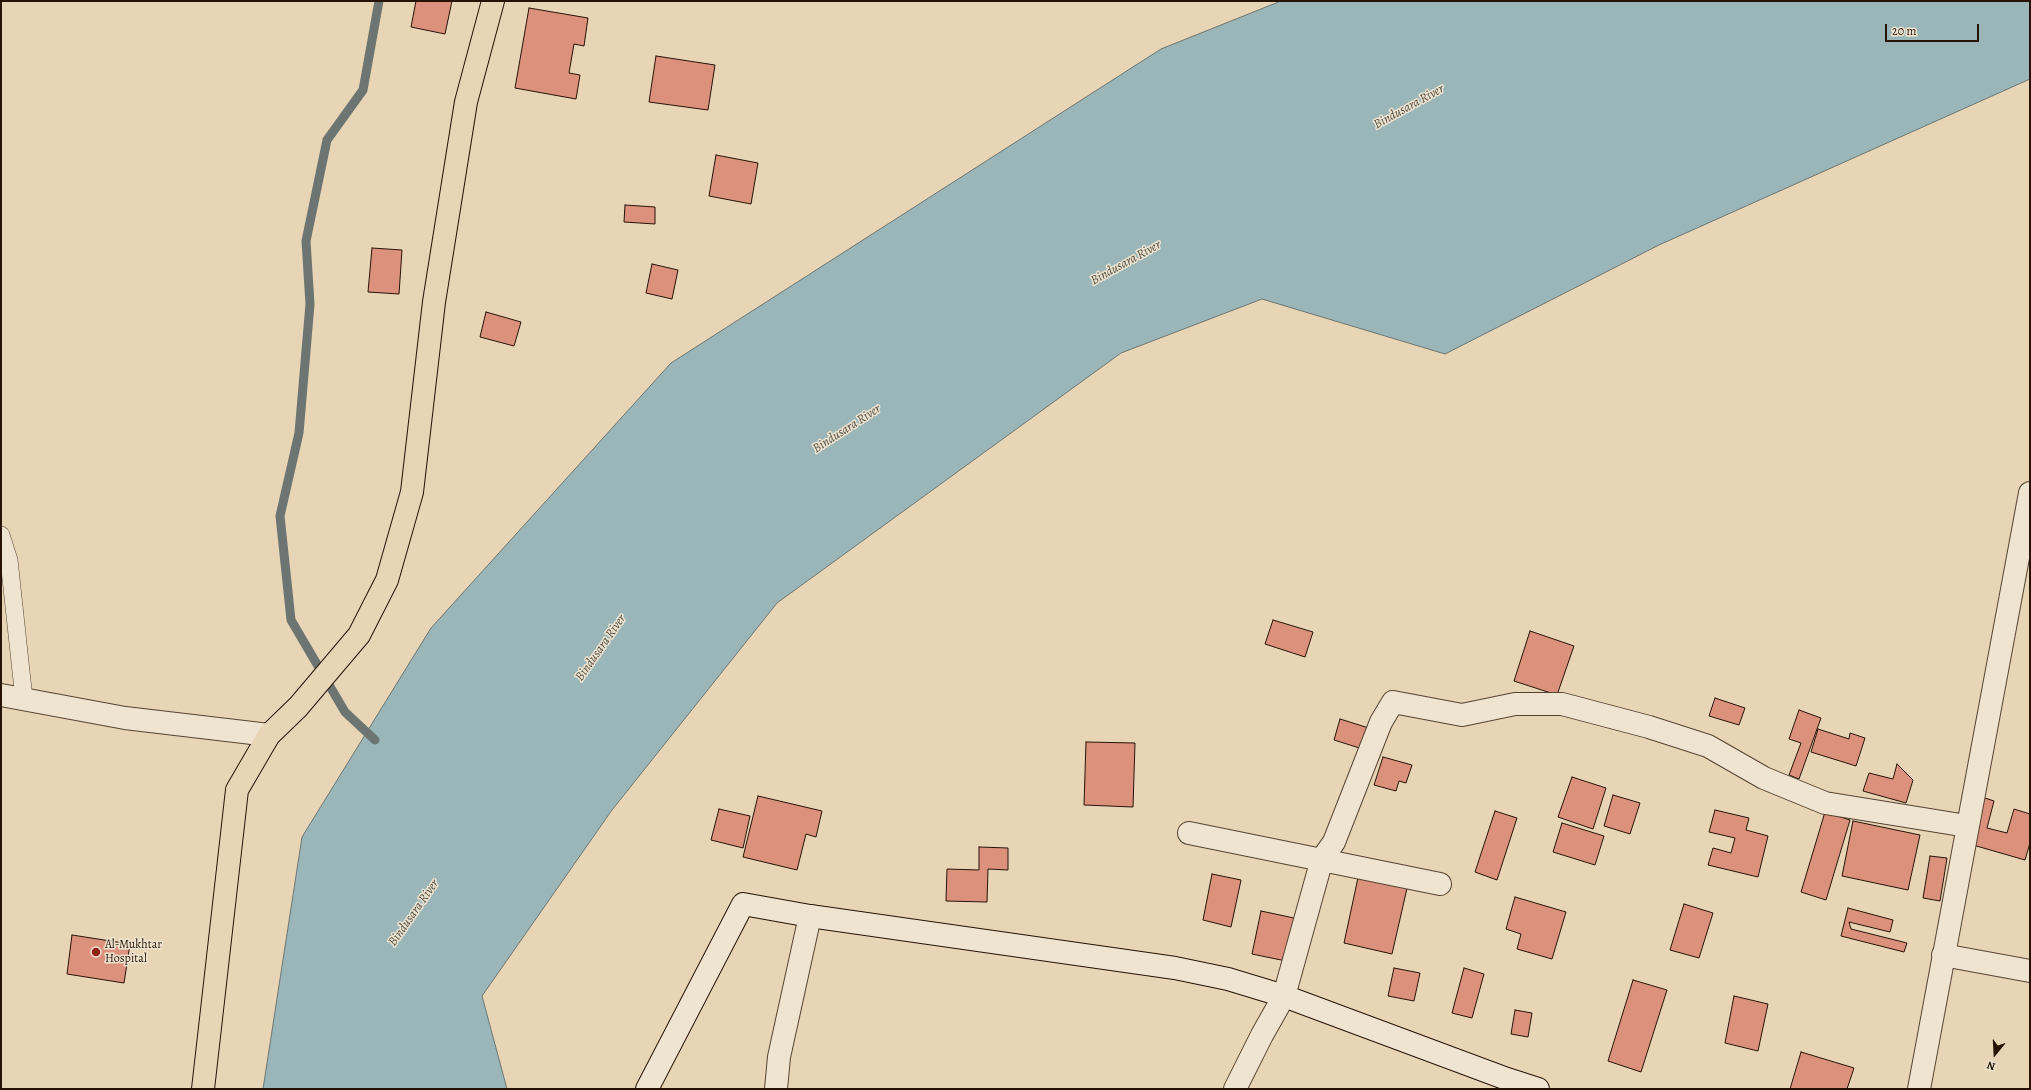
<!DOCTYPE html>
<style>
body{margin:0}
#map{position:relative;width:2031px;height:1090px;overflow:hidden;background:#e7d5b6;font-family:Alegreya,serif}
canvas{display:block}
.frame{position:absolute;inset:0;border:2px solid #261306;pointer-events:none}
.north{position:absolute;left:1975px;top:1034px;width:40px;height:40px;-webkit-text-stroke:3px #efe4d0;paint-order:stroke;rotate:198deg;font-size:11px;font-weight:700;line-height:16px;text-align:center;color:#261306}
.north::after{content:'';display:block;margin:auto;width:14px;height:18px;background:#261306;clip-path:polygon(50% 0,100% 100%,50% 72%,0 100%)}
.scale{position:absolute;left:1885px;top:24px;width:94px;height:18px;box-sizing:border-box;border:2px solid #261306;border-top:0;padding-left:5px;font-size:12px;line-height:14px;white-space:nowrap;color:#261306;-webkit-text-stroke:3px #efe4d0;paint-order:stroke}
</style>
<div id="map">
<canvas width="2031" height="1090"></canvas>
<div class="frame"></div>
<div class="north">N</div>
<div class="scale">20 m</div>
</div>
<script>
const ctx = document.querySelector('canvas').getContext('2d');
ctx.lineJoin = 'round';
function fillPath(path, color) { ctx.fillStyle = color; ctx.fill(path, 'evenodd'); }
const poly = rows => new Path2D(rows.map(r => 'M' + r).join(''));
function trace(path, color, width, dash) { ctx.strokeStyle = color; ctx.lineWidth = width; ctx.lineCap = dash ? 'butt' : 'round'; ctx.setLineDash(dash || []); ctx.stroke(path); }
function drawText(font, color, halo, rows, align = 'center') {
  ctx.font = font + ' Alegreya,serif'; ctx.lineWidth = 3; ctx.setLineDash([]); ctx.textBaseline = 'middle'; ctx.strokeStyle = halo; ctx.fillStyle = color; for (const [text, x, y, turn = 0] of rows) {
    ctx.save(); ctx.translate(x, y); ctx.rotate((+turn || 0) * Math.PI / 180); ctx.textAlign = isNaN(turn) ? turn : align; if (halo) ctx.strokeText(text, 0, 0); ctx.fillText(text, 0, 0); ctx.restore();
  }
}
const water = poly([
 [1281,1,2030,1,2030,79,1659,245,1445,354,1262,299,1121,353,777,603,612,810,482,996,507,1089,263,1089,302,837,431,628,671,363,1161,49,1281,1]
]);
const stream = poly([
 [375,740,345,712,291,620,280,516,299,433,310,304,306,241,327,140,363,90,379,1]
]);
const building = poly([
 [416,1,452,1,445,34,411,27,416,1],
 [529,8,588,18,584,46,574,44,569,73,580,75,576,99,515,88,529,8],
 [656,56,715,65,708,110,649,102,656,56],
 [716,155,758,163,751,204,709,196,716,155],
 [625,205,655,207,655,224,624,222,625,205],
 [372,248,402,250,399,294,368,292,372,248],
 [652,264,678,270,672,299,646,293,652,264],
 [486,312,521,322,514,346,480,337,486,312],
 [1273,620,1313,632,1305,657,1265,644,1273,620],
 [1530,631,1574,646,1557,695,1514,681,1530,631],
 [1715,698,1745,708,1739,725,1709,716,1715,698],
 [1799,710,1821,718,1799,779,1789,775,1801,743,1789,739,1799,710],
 [1340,719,1372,729,1366,750,1334,740,1340,719],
 [1818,729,1849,739,1850,733,1865,738,1856,766,1811,752,1818,729],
 [1086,742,1135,743,1133,807,1084,805,1086,742],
 [1383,757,1412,765,1406,783,1399,781,1396,791,1374,785,1383,757],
 [1897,764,1913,780,1906,803,1863,791,1869,773,1893,779,1897,764],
 [1572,777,1606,788,1593,829,1558,817,1572,777],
 [1613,795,1640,803,1630,834,1604,826,1613,795],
 [758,796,822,811,816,837,806,834,797,870,743,857,758,796],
 [1979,796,1994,801,1987,828,2007,833,2014,809,2030,814,2030,843,2025,860,1966,843,1979,796],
 [719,809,750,816,743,848,711,840,719,809],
 [1715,810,1749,818,1746,830,1768,836,1758,877,1708,865,1713,848,1731,853,1735,838,1709,832,1715,810],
 [1495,811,1517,818,1497,880,1475,872,1495,811],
 [1825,812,1850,820,1826,900,1801,892,1825,812],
 [1853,821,1920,835,1908,890,1842,876,1853,821],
 [1562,823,1604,836,1595,865,1553,852,1562,823],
 [979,847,1008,848,1008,870,988,869,987,902,946,901,947,869,979,870,979,847],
 [1930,856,1947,858,1940,901,1923,898,1930,856],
 [1359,873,1408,884,1392,954,1344,943,1359,873],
 [1212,874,1241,880,1231,927,1203,920,1212,874],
 [1515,897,1566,912,1552,959,1517,949,1521,934,1506,929,1515,897],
 [1684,904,1713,913,1699,958,1670,950,1684,904],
 [1848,908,1893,920,1890,932,1849,922,1851,929,1907,943,1904,952,1841,936,1848,908],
 [1261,911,1294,918,1286,961,1252,954,1261,911],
 [72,935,130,944,124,983,67,974,72,935],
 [1394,968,1420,973,1414,1001,1388,996,1394,968],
 [1464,968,1484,974,1472,1018,1452,1013,1464,968],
 [1633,980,1667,990,1641,1072,1608,1061,1633,980],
 [1734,996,1768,1004,1758,1051,1725,1043,1734,996],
 [1515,1010,1532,1013,1528,1037,1511,1034,1515,1010],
 [1801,1052,1854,1068,1847,1089,1790,1089,1801,1052]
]);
const lane = poly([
 [1,535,9,560,24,699]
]);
const street = poly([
 [1,695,125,718,269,735],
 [1189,833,1440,884],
 [1943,955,2030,971],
 [776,1089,779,1057,810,916],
 [1235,1089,1262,1035,1284,996,1322,859,1334,842,1381,722,1393,702,1462,715,1515,704,1562,704,1649,727,1708,746,1764,778,1825,803,1967,826],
 [1919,1089,2030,493]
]);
const secondary = poly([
 [647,1089,743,904,810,916,1175,968,1228,979,1284,996,1507,1079,1538,1089]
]);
const primary = poly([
 [203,1089,237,790,269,735,298,707,359,635,387,580,412,492,434,302,466,102,493,1]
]);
const markers = [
 [96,952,5,"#8f2418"]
];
const poiNames = [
 ["Al-Mukhtar",105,945],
 ["Hospital",105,959]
];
const waterNames = [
 ["Bindusara River",1409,107,-29],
 ["Bindusara River",1126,263,-29],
 ["Bindusara River",847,429,-33],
 ["Bindusara River",601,648,-55],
 ["Bindusara River",414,913,-55]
];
fillPath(water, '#9bb6b9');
trace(water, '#6c7571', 1);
trace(stream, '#6c7571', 9);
fillPath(building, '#db917c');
trace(building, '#261306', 1);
trace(lane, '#564432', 18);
trace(street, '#564432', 24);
trace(secondary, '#261306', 24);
trace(primary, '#261306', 24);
trace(lane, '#efe4d0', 17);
trace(street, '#efe4d0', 22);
trace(secondary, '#efe4d0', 22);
trace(primary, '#e7d5b6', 22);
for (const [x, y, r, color] of markers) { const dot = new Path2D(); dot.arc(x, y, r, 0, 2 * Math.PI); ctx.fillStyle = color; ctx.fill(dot); trace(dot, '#efe4d0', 1.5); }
drawText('12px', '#261306', '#efe4d0', poiNames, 'left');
drawText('italic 13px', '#4f4c45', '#efe4d0', waterNames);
</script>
